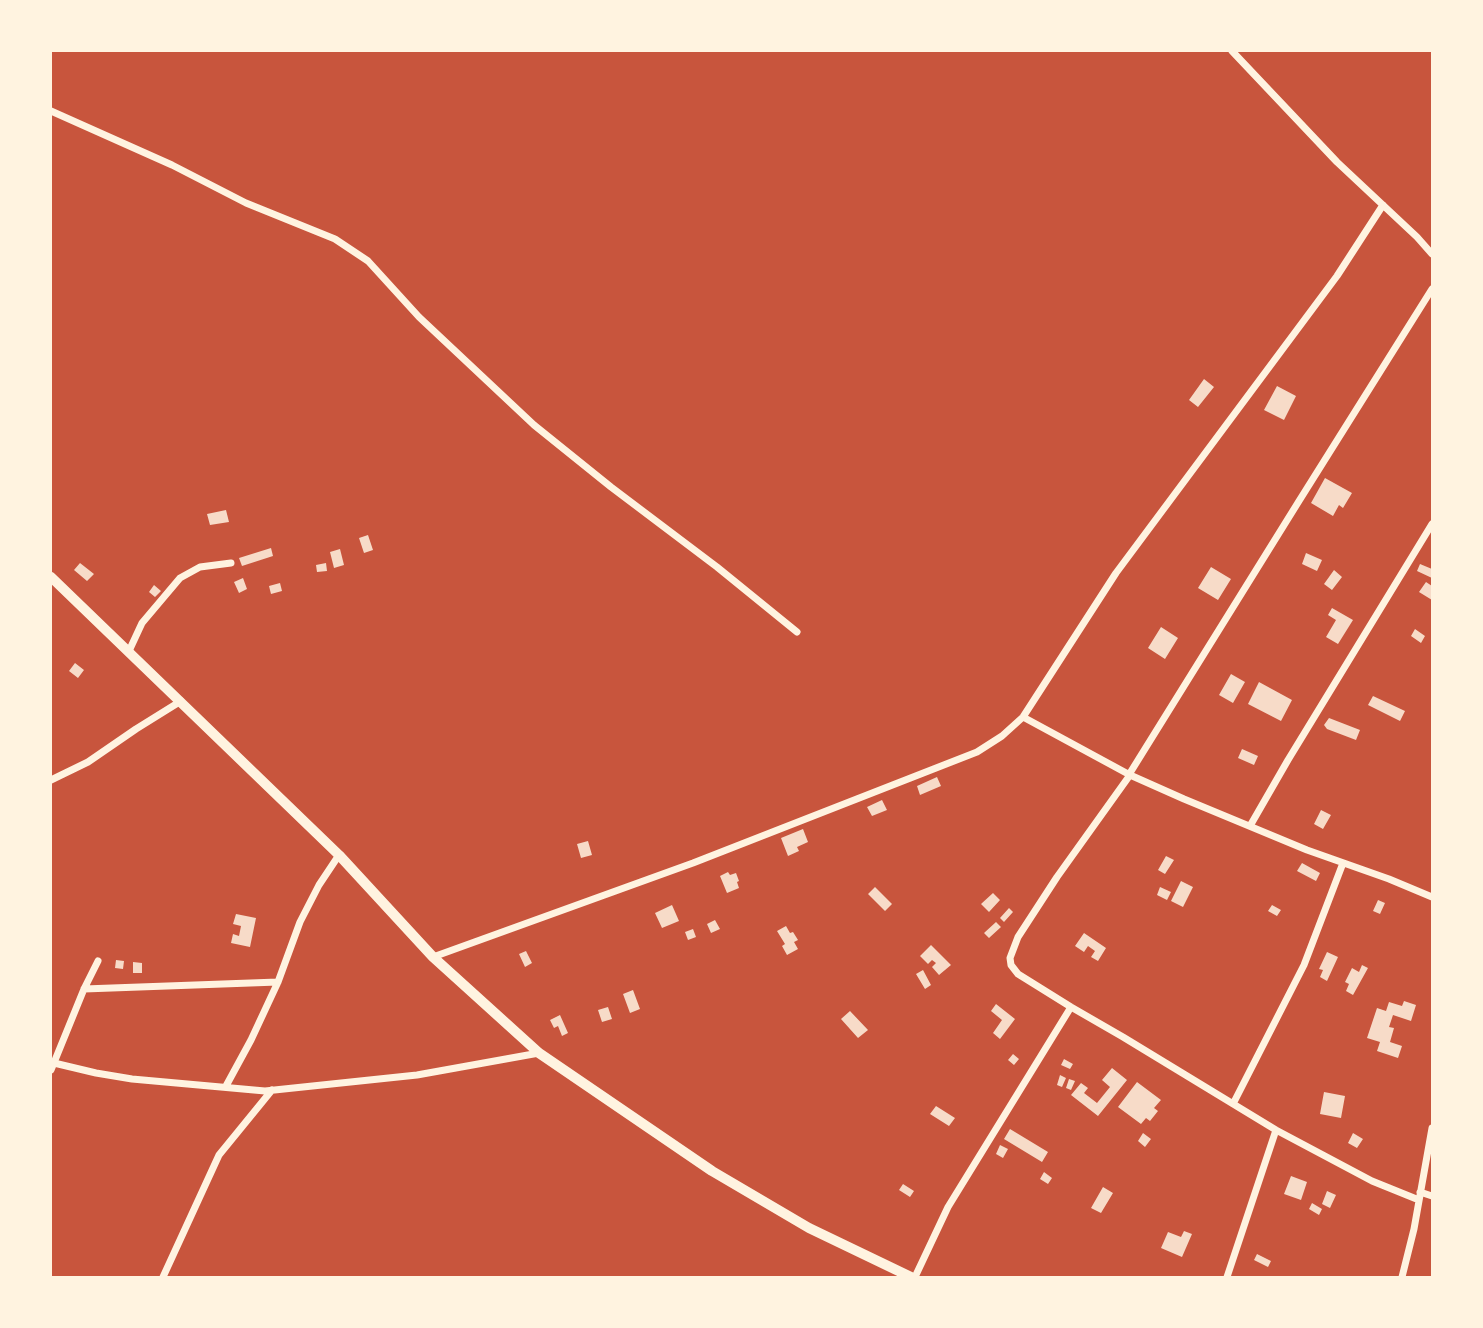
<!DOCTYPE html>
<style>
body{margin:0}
#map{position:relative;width:1483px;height:1328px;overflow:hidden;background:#c8553d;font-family:Arial,sans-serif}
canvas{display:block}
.frame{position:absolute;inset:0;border:52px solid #fff3e0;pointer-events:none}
</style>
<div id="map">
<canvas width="1483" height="1328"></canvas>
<div class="frame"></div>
</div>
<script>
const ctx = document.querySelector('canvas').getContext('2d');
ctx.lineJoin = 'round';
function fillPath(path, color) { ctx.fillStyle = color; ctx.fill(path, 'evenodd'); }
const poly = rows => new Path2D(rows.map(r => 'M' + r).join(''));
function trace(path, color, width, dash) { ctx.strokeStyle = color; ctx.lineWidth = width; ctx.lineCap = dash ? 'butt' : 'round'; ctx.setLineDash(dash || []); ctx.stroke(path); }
const building = poly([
 [1204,379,1214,387,1198,407,1189,400],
 [1277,386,1296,396,1284,420,1264,410],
 [1325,478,1352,493,1343,508,1339,505,1333,516,1311,503],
 [226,510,229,522,210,525,207,514],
 [368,535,373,550,364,553,359,538],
 [271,548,273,556,242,566,239,558],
 [340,549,344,565,334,568,330,552],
 [1306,553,1322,560,1317,571,1302,564],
 [80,563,94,574,87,581,74,570],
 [326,563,327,571,317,572,316,565],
 [1420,564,1432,569,1432,578,1417,571],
 [1211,567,1231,579,1218,600,1198,588],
 [1334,570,1342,577,1332,590,1324,584],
 [243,578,247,589,239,593,234,582],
 [1426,582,1432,586,1432,600,1419,592],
 [280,583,282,591,271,594,269,586],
 [154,585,161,591,155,597,149,592],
 [1332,608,1353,620,1338,644,1326,637,1336,620,1328,615],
 [1161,627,1178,638,1165,659,1148,648],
 [1415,629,1425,636,1421,643,1411,636],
 [75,663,84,670,78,678,69,671],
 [1231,674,1245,682,1233,703,1219,695],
 [1259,682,1292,700,1281,721,1248,704],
 [1373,696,1405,711,1400,721,1368,705],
 [1329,718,1360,730,1356,740,1327,729,1324,725],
 [1242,749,1258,756,1254,765,1238,758],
 [937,777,941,786,920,795,917,786],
 [882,800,887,810,872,816,867,807],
 [1321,810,1331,815,1323,829,1314,824],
 [803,829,808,842,797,847,799,851,788,856,781,838],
 [588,841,592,855,581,858,577,844],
 [1166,856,1174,860,1165,874,1158,870],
 [1302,863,1320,873,1316,881,1297,871],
 [728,872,730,875,736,873,739,881,737,882,739,888,727,893,720,876],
 [1181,881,1193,887,1183,907,1171,901],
 [875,887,892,904,885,911,868,894],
 [1160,887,1171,892,1167,900,1157,895],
 [993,893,1000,900,989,912,981,904],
 [1378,900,1385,903,1380,914,1373,911],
 [672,905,679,921,662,928,655,913],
 [1272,905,1281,910,1277,916,1268,911],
 [1009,908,1013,912,1004,922,1000,918],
 [236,914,256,918,250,947,231,943,233,934,239,936,241,926,233,924],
 [715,920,720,929,711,933,707,924],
 [996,922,1001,927,989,938,984,933],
 [786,926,790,933,793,932,798,940,794,942,798,949,787,955,782,946,785,944,777,931],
 [693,929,696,937,688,940,685,932],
 [1084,933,1106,948,1098,961,1091,957,1095,951,1088,946,1084,952,1075,946],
 [931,945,951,965,939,975,932,967,936,963,932,960,928,964,920,956],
 [526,951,532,963,525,967,519,954],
 [1327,952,1338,957,1327,981,1320,977,1323,970,1319,969],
 [116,960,124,961,123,969,115,968],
 [133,962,142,963,142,973,133,973],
 [1362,965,1368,968,1353,995,1346,991,1349,984,1345,982,1352,968,1359,972],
 [923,970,931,985,925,989,916,974],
 [633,990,640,1009,630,1013,623,994],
 [1404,1001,1416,1005,1411,1021,1393,1015,1389,1027,1394,1028,1390,1042,1402,1046,1398,1058,1377,1051,1380,1042,1367,1038,1377,1008,1386,1011,1389,1002,1402,1006],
 [996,1004,1015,1019,1000,1039,993,1033,1002,1020,991,1011],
 [608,1007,612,1019,602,1022,598,1010],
 [850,1011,868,1030,858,1038,841,1019],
 [560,1015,568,1033,562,1036,558,1026,554,1028,550,1020],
 [1013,1054,1019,1059,1014,1065,1008,1060],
 [1064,1059,1073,1064,1070,1069,1061,1065],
 [1112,1068,1127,1080,1098,1116,1071,1095,1081,1083,1088,1088,1084,1093,1097,1103,1110,1087,1102,1080],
 [1060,1075,1066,1078,1062,1087,1057,1085],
 [1069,1079,1075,1081,1071,1090,1066,1088],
 [1137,1082,1161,1100,1154,1108,1158,1111,1150,1121,1146,1118,1141,1124,1118,1107],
 [1324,1092,1345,1096,1341,1118,1320,1114],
 [936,1106,955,1118,949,1126,930,1114],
 [1010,1129,1048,1152,1042,1162,1004,1139],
 [1143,1133,1151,1139,1145,1147,1138,1141],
 [1353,1133,1363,1139,1357,1148,1348,1143],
 [1000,1145,1008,1149,1003,1158,996,1154],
 [1044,1172,1052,1178,1048,1184,1040,1179],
 [1291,1176,1307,1182,1301,1200,1284,1194],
 [903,1184,914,1191,910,1197,899,1190],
 [1103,1187,1113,1193,1101,1213,1091,1208],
 [1327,1191,1336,1195,1330,1208,1322,1204],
 [1312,1203,1322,1209,1319,1215,1309,1209],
 [1184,1231,1192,1234,1182,1257,1161,1248,1168,1232,1181,1237],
 [1257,1254,1271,1261,1268,1267,1254,1260]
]);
const minor = poly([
 [1232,51,1337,162,1417,237,1432,254],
 [51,111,172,165,246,203,335,239,368,261,419,317,534,425,611,487,717,567,797,632],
 [129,651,142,623,180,578,200,567,231,563],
 [1023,717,1130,775,1184,799,1307,850,1389,879,1432,897],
 [51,780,88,762,136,729,181,701],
 [1250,826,1288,760,1432,524],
 [433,957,693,863,977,752,1002,736,1023,717,1116,573,1337,276,1383,205],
 [84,989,278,982],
 [54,1063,96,1073,132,1079,265,1091,417,1075,539,1053],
 [51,1070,84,989,98,961],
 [226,1086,251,1040,278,982,300,922,319,885,339,855],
 [1233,1104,1304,965,1343,863],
 [1420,1192,1432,1196],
 [1419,1200,1372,1181,1276,1130,1123,1037,1071,1007,1018,974,1011,965,1010,958,1018,937,1057,877,1130,775,1130,773,1299,501,1432,289],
 [163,1277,219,1155,272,1090],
 [915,1277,948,1207,1071,1007],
 [1227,1277,1276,1130],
 [1402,1277,1414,1229,1432,1128]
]);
const tertiary = poly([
 [51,577,339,855,433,957,539,1053,712,1171,809,1228,911,1277]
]);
fillPath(building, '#f7dbc8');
trace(minor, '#fff3e0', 7);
trace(tertiary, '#fff3e0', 10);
</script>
